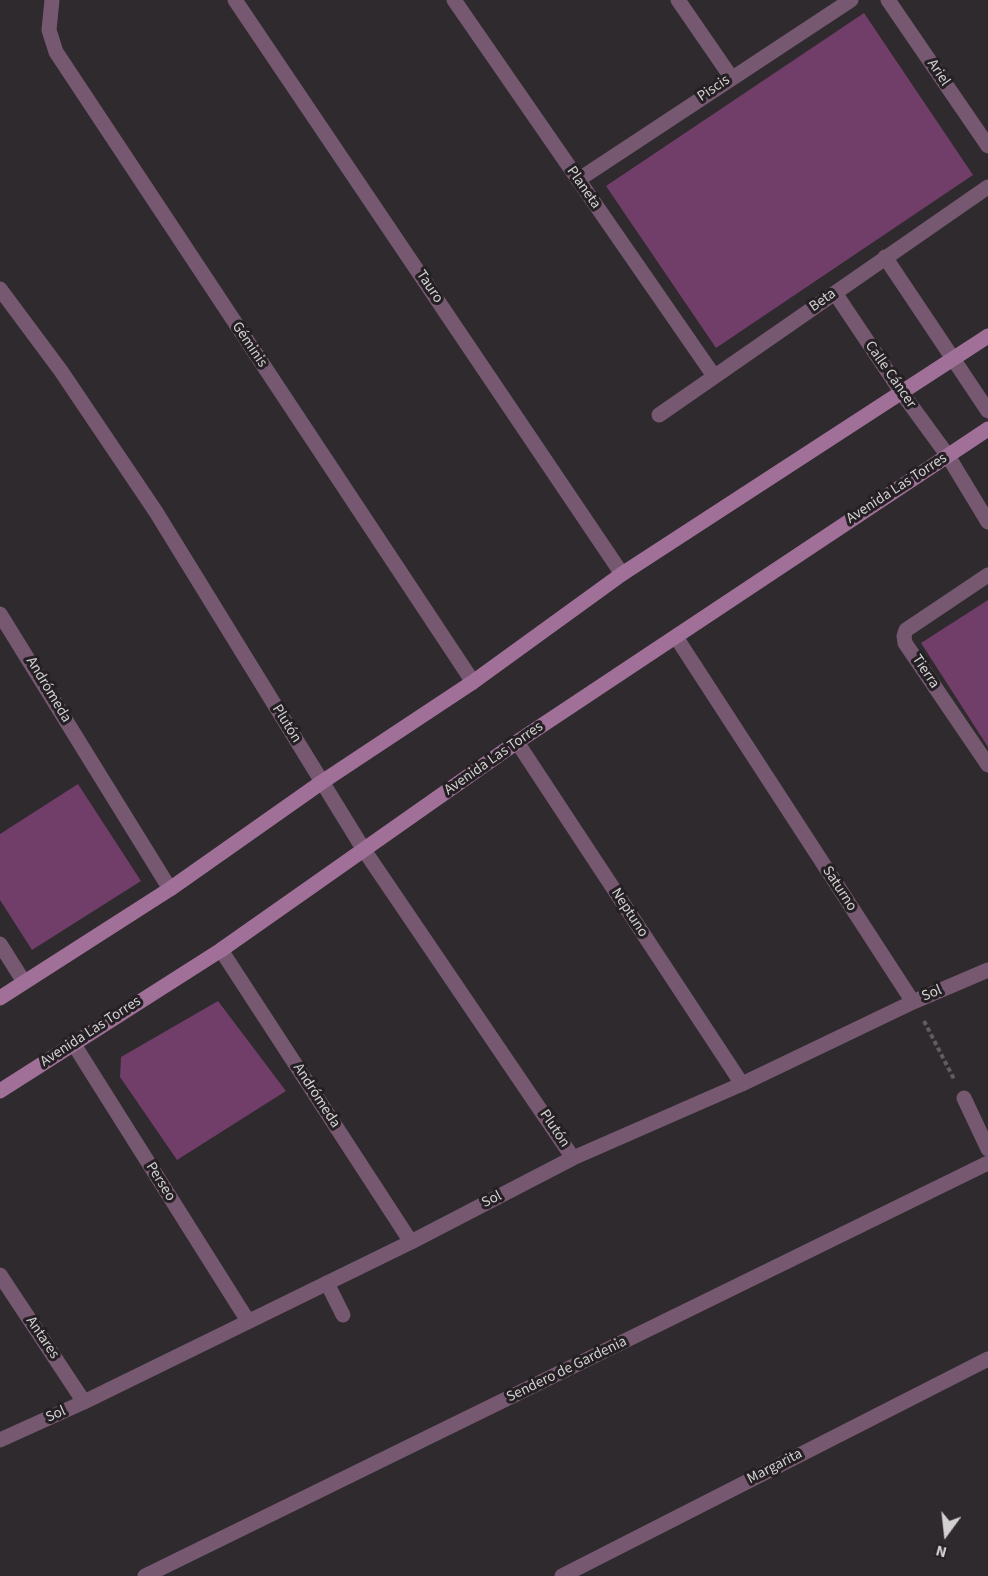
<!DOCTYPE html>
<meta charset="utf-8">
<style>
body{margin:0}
#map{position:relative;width:988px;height:1576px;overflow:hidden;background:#2e2a2d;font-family:"Source Sans 3",sans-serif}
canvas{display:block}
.north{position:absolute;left:916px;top:1504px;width:60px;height:60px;-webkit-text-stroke:4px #242023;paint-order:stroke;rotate:195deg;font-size:16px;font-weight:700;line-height:24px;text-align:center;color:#d3d0d2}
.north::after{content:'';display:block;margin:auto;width:21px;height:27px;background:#d3d0d2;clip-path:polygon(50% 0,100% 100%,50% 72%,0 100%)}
</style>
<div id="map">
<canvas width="988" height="1576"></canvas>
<div class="north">N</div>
</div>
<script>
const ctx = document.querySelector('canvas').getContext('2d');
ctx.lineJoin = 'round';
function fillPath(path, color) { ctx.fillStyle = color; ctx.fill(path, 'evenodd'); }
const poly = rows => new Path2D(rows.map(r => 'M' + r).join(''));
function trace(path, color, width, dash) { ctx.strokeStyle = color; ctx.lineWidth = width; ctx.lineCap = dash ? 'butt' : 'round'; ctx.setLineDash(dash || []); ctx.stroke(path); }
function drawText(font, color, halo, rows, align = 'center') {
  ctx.font = font + ' "Source Sans 3",sans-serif'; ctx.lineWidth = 6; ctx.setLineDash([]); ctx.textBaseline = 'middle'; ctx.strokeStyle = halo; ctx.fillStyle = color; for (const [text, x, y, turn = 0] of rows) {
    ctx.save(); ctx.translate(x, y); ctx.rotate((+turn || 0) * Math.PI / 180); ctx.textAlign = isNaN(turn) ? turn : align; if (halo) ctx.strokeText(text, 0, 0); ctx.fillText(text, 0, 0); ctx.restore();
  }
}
const green = poly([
 [864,13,973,175,716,348,606,186],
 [988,600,988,747,921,643],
 [78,784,141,881,32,950,0,900,0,834],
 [218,1001,286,1091,177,1160,120,1077,121,1057]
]);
const path = poly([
 [924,1021,955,1081]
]);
const lane = poly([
 [327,1283,343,1315]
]);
const street = poly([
 [52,0,49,30,56,52,473,682],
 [235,0,622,574],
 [454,0,714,376],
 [678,0,731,77],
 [888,0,988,146],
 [578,180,851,0],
 [885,257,988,411],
 [0,289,61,371,156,512,364,850,573,1158],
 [835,293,902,393,948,456,988,522],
 [659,415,988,187],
 [988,575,906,630,904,636,905,643,988,765],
 [0,614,170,889],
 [676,637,913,1002],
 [517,742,742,1084],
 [0,944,24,982],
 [221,950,411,1242],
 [73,1043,248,1321],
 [964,1098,988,1149],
 [0,1275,84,1402],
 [0,1440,84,1402,411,1242,573,1158,742,1084,913,1002,988,970],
 [145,1576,988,1163],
 [562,1576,988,1359]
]);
const secondary = poly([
 [0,998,170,889,322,782,473,682,622,574,988,336],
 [0,1091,221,950,517,742,988,429]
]);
const streetNames = [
 ["Ariel",938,73,56],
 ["Piscis",714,89,-34],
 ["Planeta",583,188,55],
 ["Tauro",429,287,56],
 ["Beta",823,301,-35],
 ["Géminis",249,345,56],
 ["Calle Cáncer",890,375,55],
 ["Avenida Las Torres",897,489,-33],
 ["Tierra",925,672,56],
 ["Andrómeda",48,690,59],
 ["Plutón",286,724,58],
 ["Avenida Las Torres",494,759,-35],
 ["Saturno",839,889,57],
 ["Neptuno",629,913,57],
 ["Sol",932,994,-23],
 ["Avenida Las Torres",91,1032,-33],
 ["Andrómeda",316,1096,57],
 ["Plutón",554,1129,56],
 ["Perseo",160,1182,58],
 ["Sol",492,1200,-27],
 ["Antares",42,1338,56],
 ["Sendero de Gardenia",567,1370,-26],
 ["Sol",56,1415,-24],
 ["Margarita",775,1467,-27]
];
fillPath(green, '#713d69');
trace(path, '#605c5f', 4, [4.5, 3]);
trace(lane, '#765871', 15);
trace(street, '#765871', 15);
trace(secondary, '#a07098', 15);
drawText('15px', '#d3d0d2', '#242023', streetNames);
</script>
